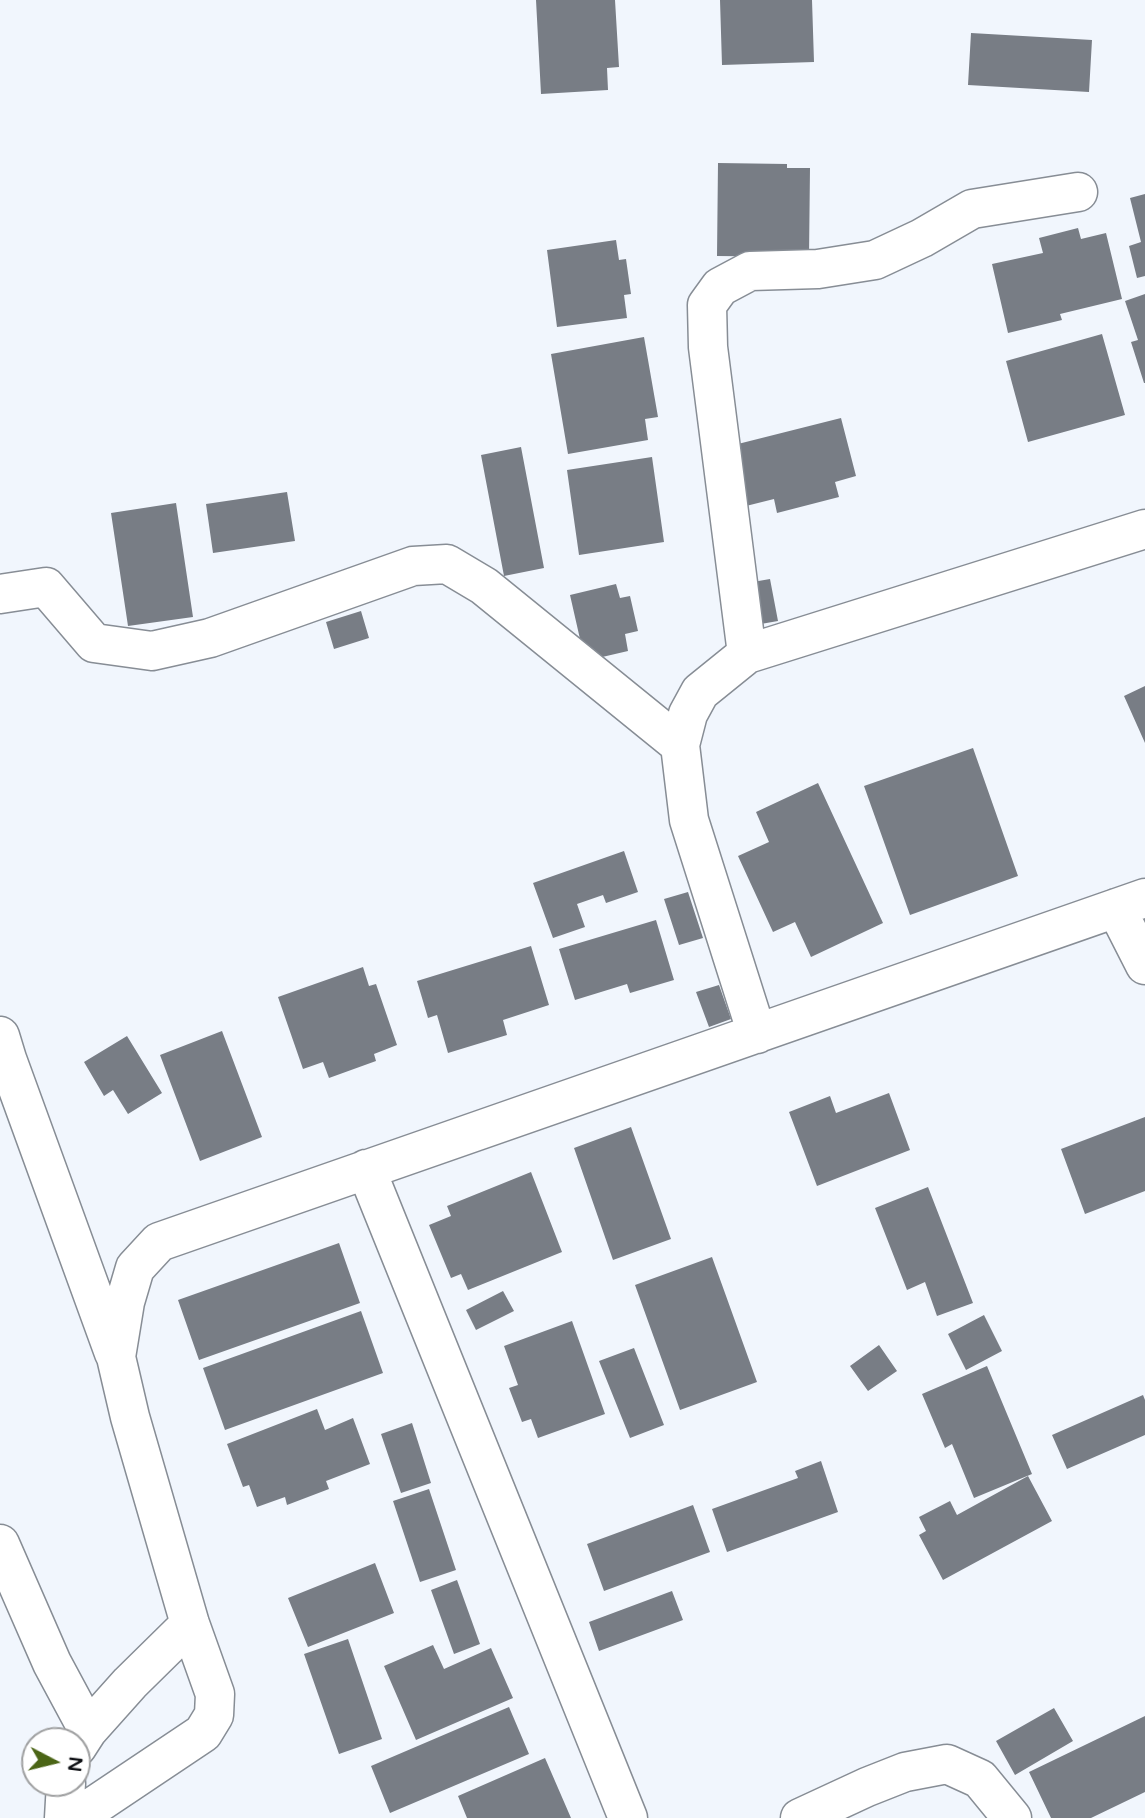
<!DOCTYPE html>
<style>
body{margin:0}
#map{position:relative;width:1145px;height:1818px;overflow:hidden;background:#f1f6fd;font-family:"Varela Round",sans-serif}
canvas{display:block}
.north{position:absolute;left:21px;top:1727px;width:70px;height:70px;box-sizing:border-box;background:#fff;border:2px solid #9fa0a1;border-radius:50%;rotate:97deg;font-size:19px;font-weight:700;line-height:28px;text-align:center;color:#0f1115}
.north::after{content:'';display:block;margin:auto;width:24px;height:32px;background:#4b6516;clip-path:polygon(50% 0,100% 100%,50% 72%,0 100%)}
</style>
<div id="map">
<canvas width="1145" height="1818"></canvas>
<div class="north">N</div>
</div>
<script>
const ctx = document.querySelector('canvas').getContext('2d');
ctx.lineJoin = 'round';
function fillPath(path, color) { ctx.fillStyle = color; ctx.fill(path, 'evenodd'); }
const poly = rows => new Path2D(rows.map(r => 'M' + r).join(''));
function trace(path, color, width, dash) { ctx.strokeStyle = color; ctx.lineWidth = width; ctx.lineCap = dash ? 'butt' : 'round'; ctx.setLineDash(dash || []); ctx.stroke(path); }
const building = poly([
 [536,0,615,0,619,67,607,68,608,90,541,94],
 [720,0,812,0,814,62,722,65],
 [971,33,1092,40,1089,92,968,85],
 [718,163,787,164,787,168,810,168,809,257,717,256],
 [1145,194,1145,276,1137,278,1129,246,1141,242,1130,198],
 [1078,228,1081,239,1106,233,1122,299,1060,314,1062,320,1008,333,992,264,1043,253,1039,238],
 [616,240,619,260,626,259,631,294,624,295,627,318,557,327,547,250],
 [1145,294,1145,383,1144,383,1131,342,1138,340,1125,301],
 [1102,334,1125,415,1028,442,1006,361],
 [644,337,658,417,645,419,648,440,568,454,551,354],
 [841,418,856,476,835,482,839,497,777,513,774,499,742,507,726,447],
 [521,447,544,568,504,576,481,455],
 [652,457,664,542,579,555,567,470],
 [287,492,295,541,213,553,206,504],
 [176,503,193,617,128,626,111,513],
 [770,579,778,621,755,625,747,583],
 [616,584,620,598,630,596,638,631,625,634,628,651,585,661,570,595],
 [361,611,369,638,334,649,326,622],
 [1145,686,1145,743,1124,696],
 [973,748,1018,876,910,915,864,786],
 [818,783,883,923,811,957,795,922,773,932,738,856,769,842,756,812],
 [624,851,638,892,606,903,603,895,577,904,585,927,553,938,533,883],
 [688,892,703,938,679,945,664,899],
 [656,920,674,980,630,993,627,984,575,1000,559,949],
 [531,946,549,1005,503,1020,507,1035,448,1053,437,1015,428,1018,417,981],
 [363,967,369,986,376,984,397,1045,374,1054,376,1061,329,1078,323,1062,303,1069,278,997],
 [719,985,731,1019,709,1027,696,992],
 [222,1031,262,1137,200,1161,160,1055],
 [127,1036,162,1093,128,1114,113,1090,104,1096,84,1062],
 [889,1093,910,1150,817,1186,789,1112,830,1096,836,1113],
 [1145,1117,1145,1191,1085,1214,1061,1149],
 [631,1127,671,1239,613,1260,574,1148],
 [531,1172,562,1252,468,1290,461,1274,451,1278,429,1225,451,1216,447,1206],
 [928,1187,973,1303,937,1316,925,1282,907,1290,875,1208],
 [339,1243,360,1303,199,1360,178,1300],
 [712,1257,757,1382,680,1410,635,1285],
 [503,1291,514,1311,476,1330,466,1310],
 [361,1311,383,1373,225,1430,203,1368],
 [984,1315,1002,1351,966,1370,948,1334],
 [572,1321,605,1414,538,1438,531,1419,522,1422,509,1388,518,1385,504,1346],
 [879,1345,897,1371,868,1391,850,1366],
 [634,1348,664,1425,630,1438,599,1361],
 [987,1366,1032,1474,974,1498,952,1444,945,1448,922,1394],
 [1143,1395,1145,1400,1145,1435,1067,1469,1052,1435],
 [317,1409,325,1430,353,1418,370,1464,326,1481,329,1489,287,1505,285,1497,257,1507,249,1485,243,1487,227,1444],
 [412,1423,431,1483,401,1493,381,1434],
 [821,1461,838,1512,727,1552,712,1509,798,1478,795,1471],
 [1028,1476,1052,1521,943,1580,919,1535,926,1531,919,1517,950,1501,957,1515],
 [429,1489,456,1570,420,1582,393,1501],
 [693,1505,710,1552,604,1591,587,1544],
 [375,1563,394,1613,308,1647,288,1598],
 [457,1580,480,1644,454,1654,431,1590],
 [672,1591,683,1620,599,1651,589,1622],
 [348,1639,382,1739,339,1754,304,1654],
 [433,1645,444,1669,491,1648,513,1698,416,1740,384,1666],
 [509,1707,529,1754,390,1813,371,1766],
 [1054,1708,1073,1741,1015,1775,996,1741],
 [1145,1716,1145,1792,1091,1818,1051,1818,1029,1772],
 [545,1758,571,1818,467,1818,458,1796]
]);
const minor = poly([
 [0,594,46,587,94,643,152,651,210,638,413,566,447,564,484,586,680,745],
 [747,654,708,347,707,305,720,287,750,271,818,269,875,260,922,238,972,209,1078,192],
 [1116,908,1145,965],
 [757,1034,689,820,680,745,688,714,700,692,747,654,1145,529],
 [0,1036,7,1059,114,1353],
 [366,1169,628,1818],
 [0,1544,52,1663,88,1730],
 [77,1747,88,1730,130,1683,190,1624],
 [64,1818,66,1783],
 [76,1818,203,1733,214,1715,215,1694,190,1624,130,1417,116,1357,125,1302,135,1268,159,1242,1145,898],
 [800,1818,867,1787,905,1772,947,1764,980,1779,1012,1818]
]);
fillPath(building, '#787d85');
trace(minor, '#878d95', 41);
trace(minor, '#fff', 38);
</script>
